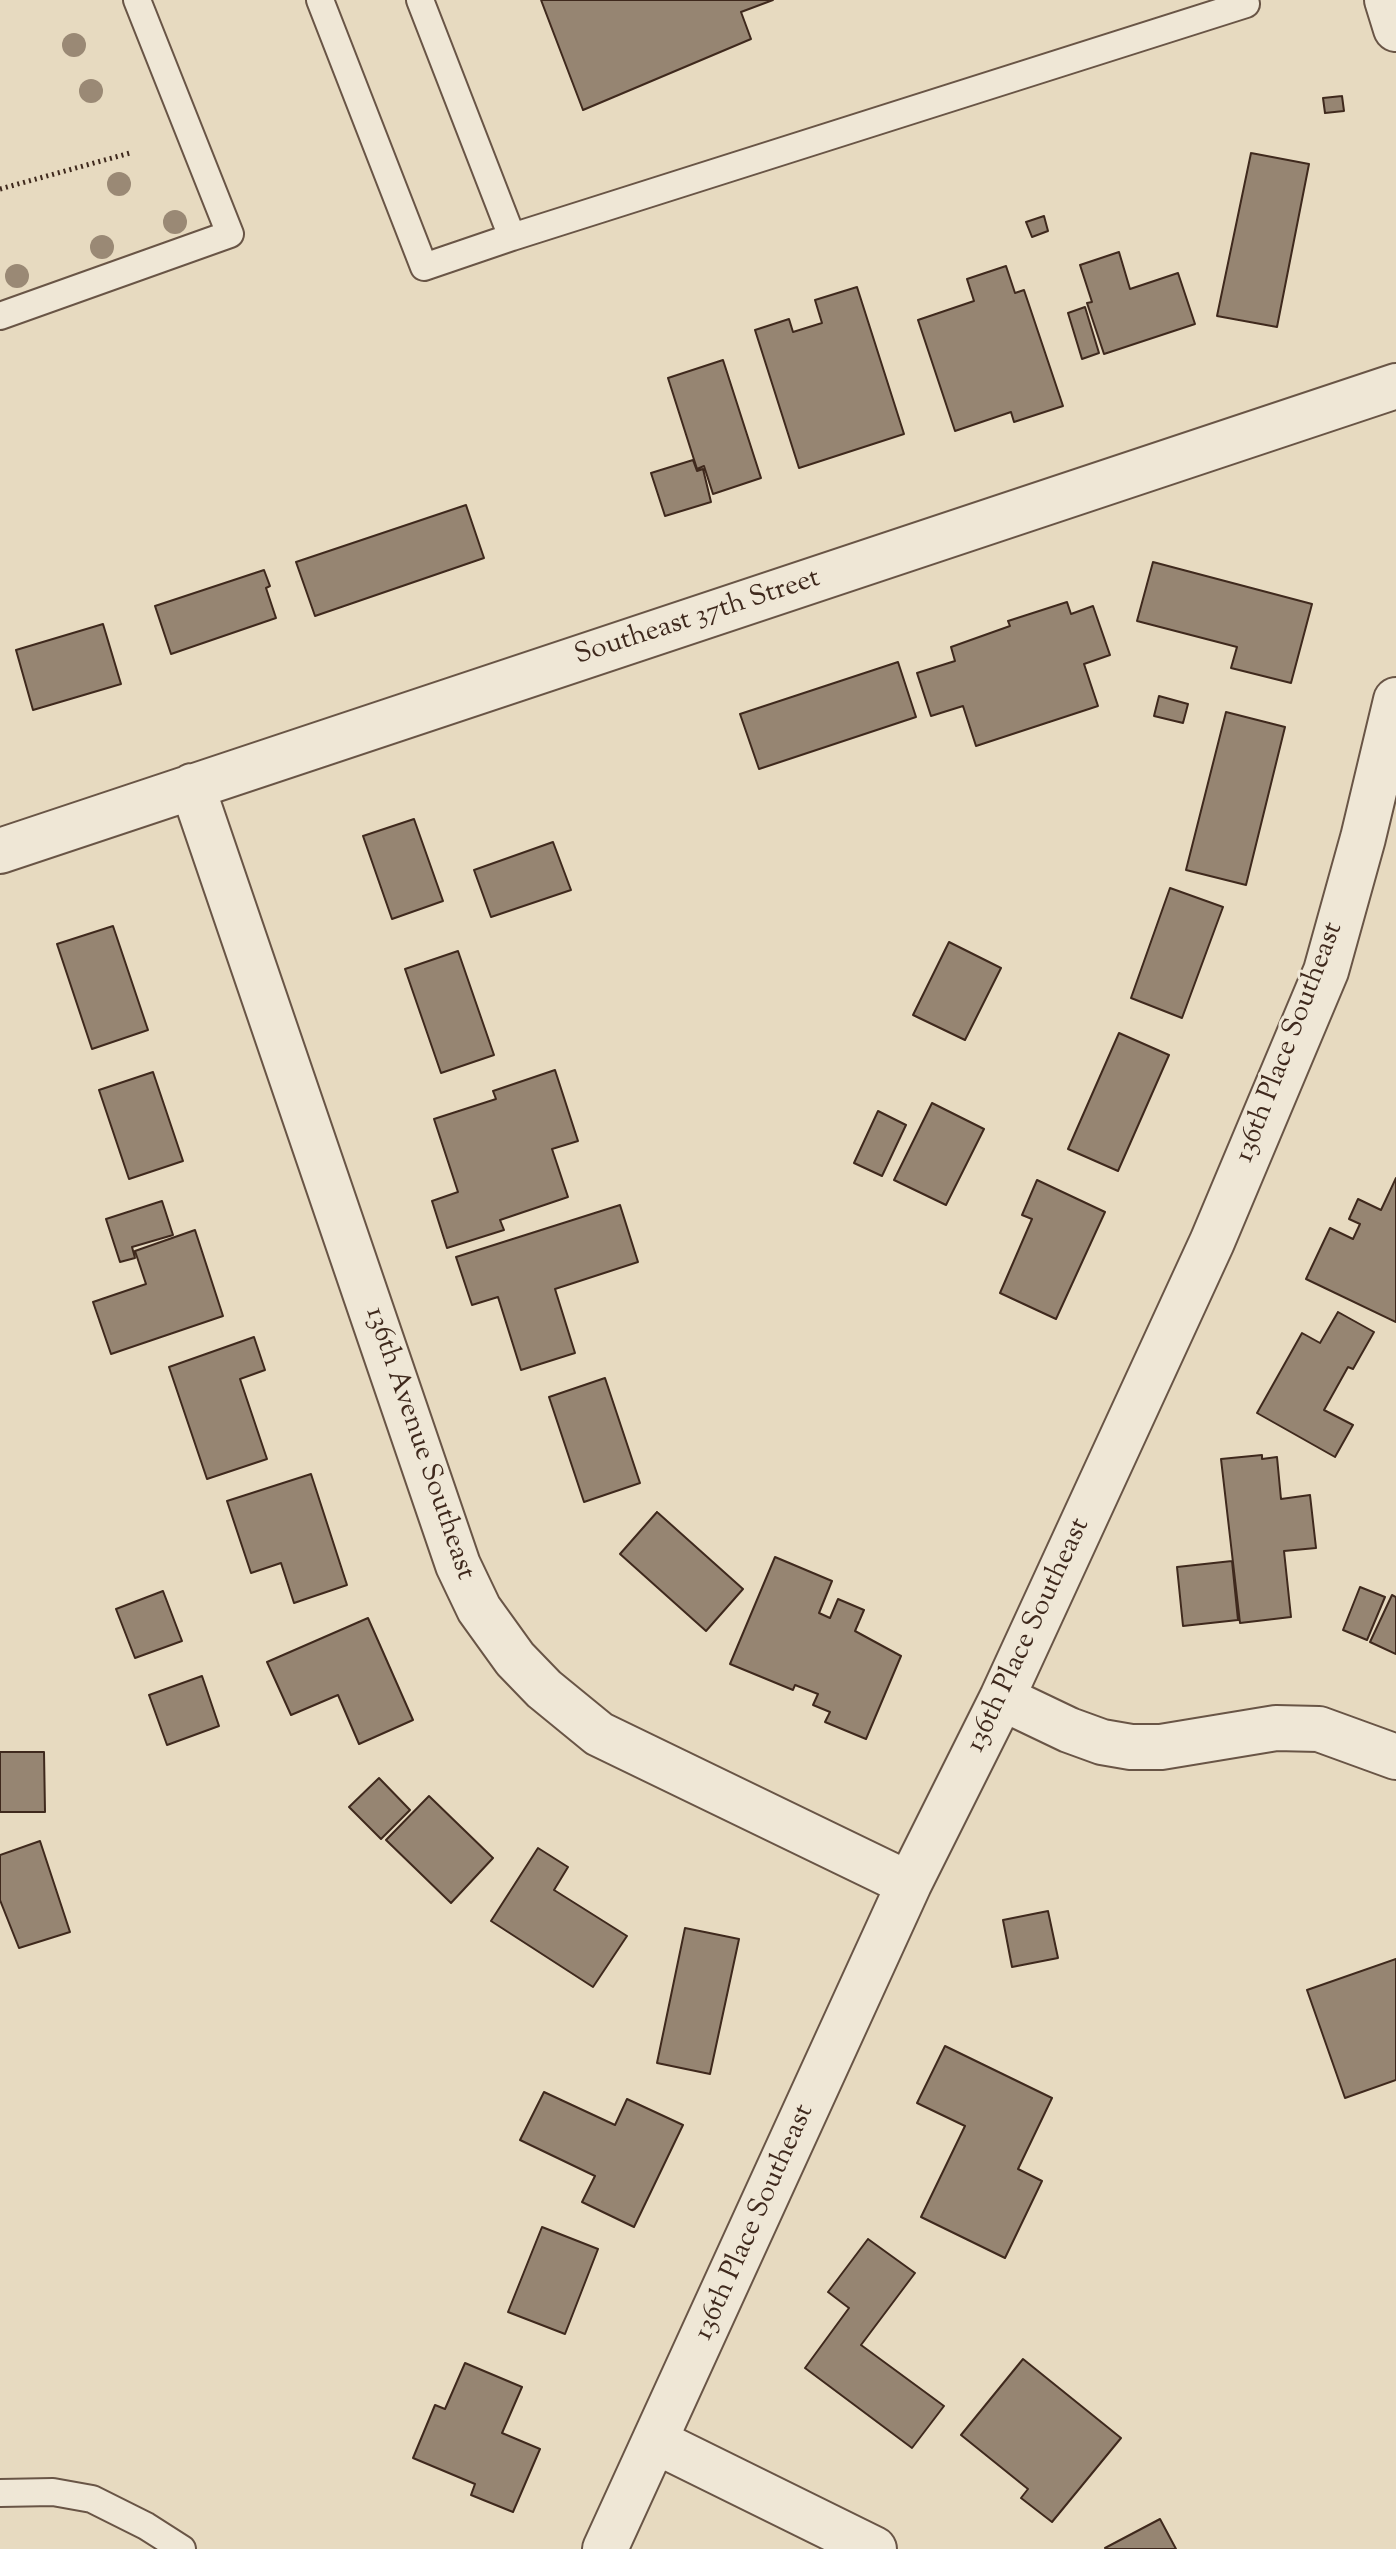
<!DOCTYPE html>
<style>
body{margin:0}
canvas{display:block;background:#e7dac0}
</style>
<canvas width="1396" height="2549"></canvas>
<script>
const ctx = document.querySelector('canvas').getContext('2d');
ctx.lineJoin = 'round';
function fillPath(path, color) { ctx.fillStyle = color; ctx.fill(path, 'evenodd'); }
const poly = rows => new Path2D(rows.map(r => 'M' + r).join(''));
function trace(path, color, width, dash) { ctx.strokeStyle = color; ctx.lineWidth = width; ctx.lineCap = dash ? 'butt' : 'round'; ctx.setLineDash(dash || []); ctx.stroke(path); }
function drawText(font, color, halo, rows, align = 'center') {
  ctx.font = font + ' "Sorts Mill Goudy",serif'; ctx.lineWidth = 6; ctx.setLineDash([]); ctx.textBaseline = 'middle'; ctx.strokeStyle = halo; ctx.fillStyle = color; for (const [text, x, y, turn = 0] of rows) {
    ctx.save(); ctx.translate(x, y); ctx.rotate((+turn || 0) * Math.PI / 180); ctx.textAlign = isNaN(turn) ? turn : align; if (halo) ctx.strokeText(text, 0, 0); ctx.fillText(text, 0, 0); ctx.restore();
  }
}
const building = poly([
 [541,0,773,0,741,12,751,39,583,110,541,0],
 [1342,96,1344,111,1325,113,1323,98,1342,96],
 [1251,153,1309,164,1277,327,1217,316,1251,153],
 [1044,216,1048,231,1032,237,1026,222,1044,216],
 [1119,252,1130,289,1178,273,1195,324,1104,354,1087,303,1092,302,1080,265,1119,252],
 [1006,266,1015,293,1024,290,1063,406,1014,422,1011,412,955,431,918,320,974,301,967,279,1006,266],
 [857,287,904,434,799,468,755,330,789,319,793,332,822,323,815,300,857,287],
 [1085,307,1099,353,1082,359,1068,313,1085,307],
 [723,360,761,478,713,494,704,466,697,469,668,378,723,360],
 [693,460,697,471,703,469,711,502,665,516,651,473,693,460],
 [466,505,484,558,315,616,296,562,466,505],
 [1153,562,1312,604,1291,683,1231,668,1237,647,1137,621,1153,562],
 [264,570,270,586,266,588,276,618,171,654,155,606,264,570],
 [1067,602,1071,614,1093,606,1110,655,1084,664,1098,706,976,746,963,706,931,716,917,673,955,661,951,647,1010,626,1008,621,1067,602],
 [103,624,121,684,33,710,16,650,103,624],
 [898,662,916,717,759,769,740,714,898,662],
 [1159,696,1188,704,1183,723,1154,716,1159,696],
 [1226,712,1285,727,1246,885,1186,870,1226,712],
 [414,819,443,901,392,919,363,836,414,819],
 [553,842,571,890,491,917,474,870,553,842],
 [1170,888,1223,907,1182,1018,1131,998,1170,888],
 [113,926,148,1030,92,1049,57,944,113,926],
 [949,942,1001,968,965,1040,913,1015,949,942],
 [458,951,494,1055,441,1073,405,969,458,951],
 [1119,1033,1169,1055,1118,1171,1068,1149,1119,1033],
 [555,1070,578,1141,552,1149,568,1197,500,1220,504,1230,447,1248,432,1201,458,1192,434,1119,496,1099,493,1091,555,1070],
 [153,1072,183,1161,129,1179,99,1090,153,1072],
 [932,1103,984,1129,946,1205,894,1180,932,1103],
 [878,1111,906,1125,882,1176,854,1163,878,1111],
 [1396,1178,1396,1322,1306,1279,1330,1228,1353,1239,1360,1224,1349,1219,1358,1199,1381,1210,1396,1178],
 [1037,1180,1105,1212,1056,1319,1000,1293,1032,1219,1022,1215,1037,1180],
 [162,1201,173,1235,132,1247,135,1258,120,1262,106,1219,162,1201],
 [620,1205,638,1262,555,1289,575,1353,521,1370,498,1297,472,1305,456,1257,620,1205],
 [195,1230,223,1316,111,1354,93,1302,146,1284,135,1251,195,1230],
 [1338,1312,1374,1332,1353,1369,1348,1367,1324,1410,1353,1425,1335,1457,1257,1413,1302,1333,1320,1343,1338,1312],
 [254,1337,265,1370,240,1379,267,1459,207,1479,169,1367,254,1337],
 [605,1378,640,1483,584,1502,549,1397,605,1378],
 [1262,1455,1262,1459,1277,1457,1281,1499,1310,1495,1316,1548,1284,1551,1291,1617,1240,1623,1221,1459,1262,1455],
 [311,1474,347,1585,294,1603,281,1563,251,1573,227,1501,311,1474],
 [657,1512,743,1589,706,1631,620,1554,657,1512],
 [775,1557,832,1581,819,1613,830,1618,838,1599,864,1610,855,1631,901,1656,866,1739,825,1722,830,1712,813,1705,818,1694,795,1685,793,1690,730,1664,775,1557],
 [1232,1561,1238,1620,1183,1626,1177,1567,1232,1561],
 [1360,1587,1385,1597,1367,1640,1343,1630,1360,1587],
 [163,1591,182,1641,135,1658,116,1609,163,1591],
 [1392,1595,1396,1597,1396,1654,1370,1642,1392,1595],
 [368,1618,413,1720,359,1744,338,1695,291,1715,267,1662,368,1618],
 [202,1676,219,1726,167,1745,149,1695,202,1676],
 [0,1752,44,1752,45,1812,0,1812,0,1752],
 [379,1778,410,1810,381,1839,349,1807,379,1778],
 [429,1796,493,1858,451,1903,386,1840,429,1796],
 [40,1841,70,1932,19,1948,0,1900,0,1855,40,1841],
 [538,1848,568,1867,554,1890,627,1936,593,1987,491,1921,538,1848],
 [1048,1911,1058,1958,1012,1967,1003,1920,1048,1911],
 [685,1928,739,1939,710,2074,657,2063,685,1928],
 [1396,1959,1396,2080,1345,2098,1307,1990,1396,1959],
 [945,2046,1052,2098,1018,2169,1042,2181,1005,2258,921,2217,965,2126,917,2103,945,2046],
 [544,2092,615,2125,627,2099,683,2125,634,2227,582,2202,595,2176,520,2140,544,2092],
 [542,2227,598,2249,565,2334,508,2312,542,2227],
 [868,2239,915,2273,861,2345,944,2406,912,2448,805,2368,849,2308,828,2292,868,2239],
 [1023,2359,1121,2438,1052,2522,1021,2498,1028,2489,961,2435,1023,2359],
 [465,2363,522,2387,502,2433,540,2449,513,2512,471,2495,475,2484,413,2458,435,2405,445,2409,465,2363],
 [1160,2519,1176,2549,1106,2549,1105,2548,1160,2519]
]);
const path = poly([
 [0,189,130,153]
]);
const service = poly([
 [320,0,424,267,512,237,420,0],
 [512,237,1246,4,1245,0],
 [0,316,230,234,137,0],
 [0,2493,53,2492,92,2499,146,2526,182,2549]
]);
const minor = poly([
 [1387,0,1396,29],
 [192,786,458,1565,479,1609,515,1659,544,1689,599,1734,909,1884],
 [0,851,1396,386],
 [1002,1698,1069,1730,1102,1742,1131,1747,1161,1747,1276,1728,1319,1729,1396,1757],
 [657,2442,874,2549],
 [605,2549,909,1884,1002,1698,1212,1242,1326,971,1363,838,1396,700]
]);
const trees = [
 [74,45],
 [91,91],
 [119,184],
 [175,222],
 [102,247],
 [17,276]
];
const streetNames = [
 ["Southeast 37th Street",698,619,-18],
 ["136th Place Southeast",1291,1043,-69],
 ["136th Avenue Southeast",418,1444,71],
 ["136th Place Southeast",1030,1636,-65],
 ["136th Place Southeast",756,2223,-66]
];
fillPath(building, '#968572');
trace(building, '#3f291d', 2);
trace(service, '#695546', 30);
trace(minor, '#695546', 48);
trace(path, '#3f291d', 5, [2, 4]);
trace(service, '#efe7d6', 26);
trace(minor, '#efe7d6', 44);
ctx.fillStyle = '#9a8975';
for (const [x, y] of trees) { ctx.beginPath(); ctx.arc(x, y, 12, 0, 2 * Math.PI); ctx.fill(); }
drawText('28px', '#3f291d', '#efe7d6', streetNames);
</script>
